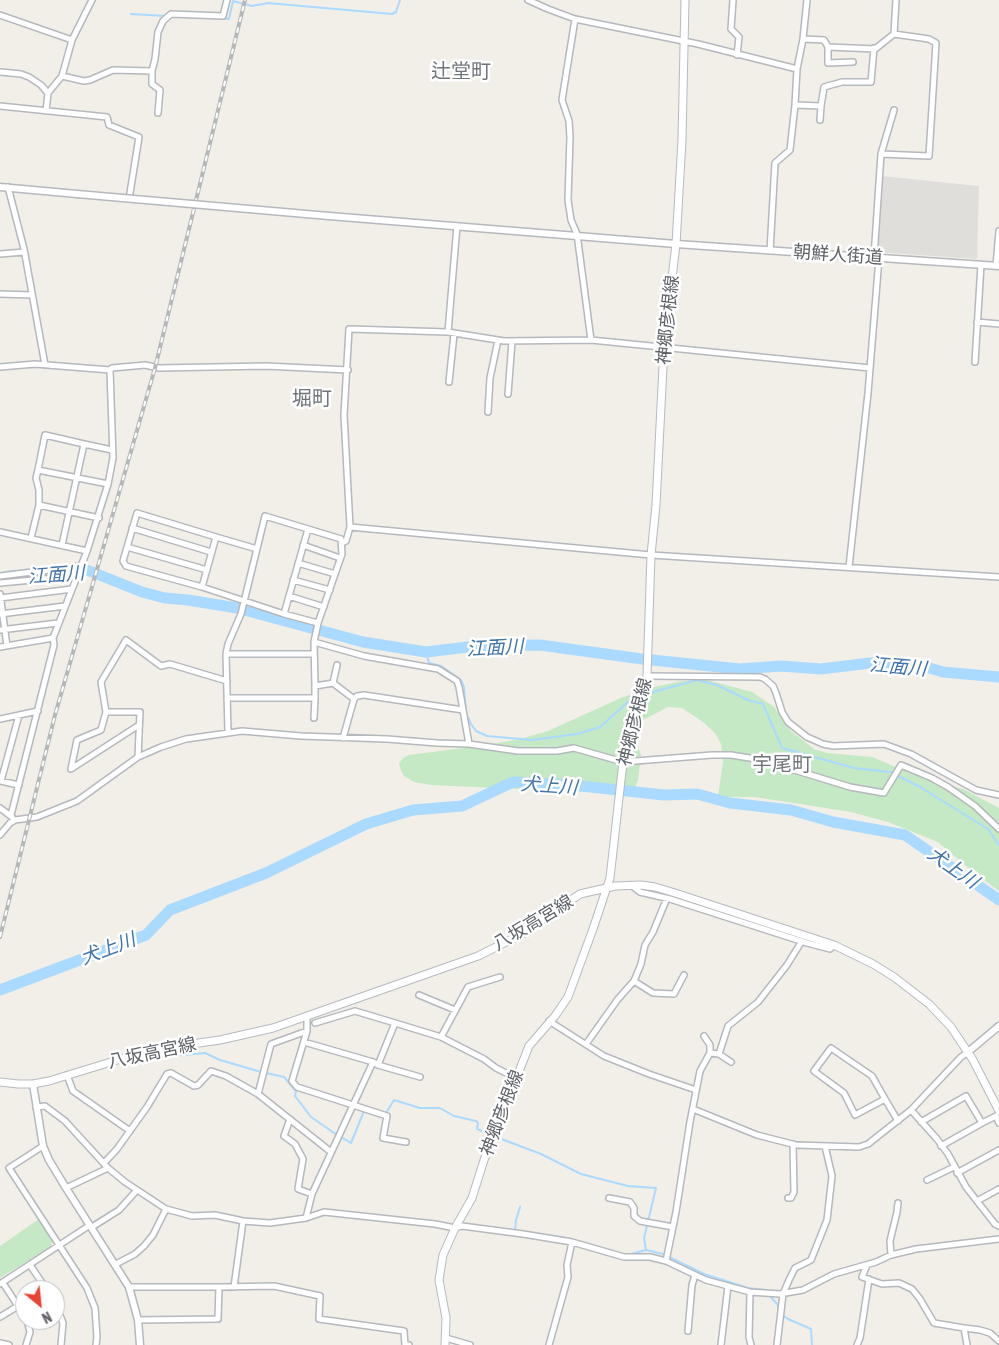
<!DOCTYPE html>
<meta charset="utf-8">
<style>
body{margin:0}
#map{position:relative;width:999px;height:1345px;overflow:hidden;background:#f1efe8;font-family:"Asap Condensed",sans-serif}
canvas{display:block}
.north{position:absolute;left:15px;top:1280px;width:50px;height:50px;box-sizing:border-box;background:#fff;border:1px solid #bfc1c3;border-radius:50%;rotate:152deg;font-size:14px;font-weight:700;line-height:20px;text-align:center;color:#5f6368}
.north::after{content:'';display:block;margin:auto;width:18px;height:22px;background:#ea4335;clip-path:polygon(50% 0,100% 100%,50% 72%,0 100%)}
</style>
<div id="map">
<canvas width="999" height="1345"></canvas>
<div class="north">N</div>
</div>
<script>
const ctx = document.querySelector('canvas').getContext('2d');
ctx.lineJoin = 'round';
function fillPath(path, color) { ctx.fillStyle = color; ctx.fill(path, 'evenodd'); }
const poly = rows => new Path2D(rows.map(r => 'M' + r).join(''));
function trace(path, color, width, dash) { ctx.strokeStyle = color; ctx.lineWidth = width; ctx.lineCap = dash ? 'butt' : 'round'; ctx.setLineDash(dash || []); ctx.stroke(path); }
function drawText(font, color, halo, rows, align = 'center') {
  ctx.font = font + ' "Asap Condensed","Noto Sans JP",sans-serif'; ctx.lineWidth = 5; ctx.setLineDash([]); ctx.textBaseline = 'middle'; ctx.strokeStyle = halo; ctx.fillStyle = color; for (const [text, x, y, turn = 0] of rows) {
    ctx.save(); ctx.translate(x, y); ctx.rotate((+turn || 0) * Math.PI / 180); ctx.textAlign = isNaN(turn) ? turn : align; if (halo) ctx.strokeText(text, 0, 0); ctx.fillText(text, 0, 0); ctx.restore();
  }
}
const industrial = poly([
 [881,176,979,186,977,259,876,252]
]);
const green = poly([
 [707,680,752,692,774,707,791,731,814,749,827,753,872,757,924,779,963,789,999,808,999,891,972,871,938,842,888,822,851,812,755,797,718,797,723,762,721,744,716,734,703,722,682,708,668,707,643,720,635,730,635,738,641,755,638,780,632,794,431,785,414,782,404,776,401,770,399,764,403,758,409,755,487,745,520,739,548,731,623,697,654,687,682,681],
 [39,1219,53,1241,50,1247,0,1278,0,1246]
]);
const stream = poly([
 [131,14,166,16],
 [221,18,229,19,233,1,252,6,268,3,392,14,396,12,400,0],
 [426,652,429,663,441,666,461,680,464,687,466,713,471,724,476,731,487,736,532,740,577,734,600,727,629,701,642,695],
 [646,694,697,680,717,685,748,700,763,704,782,748,854,768,890,772,920,787,988,829,999,845],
 [123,1064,152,1058,205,1053,220,1060,261,1072],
 [266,1073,284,1077,296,1091,295,1096,311,1117,337,1135],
 [386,1113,394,1100,420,1108,440,1108,454,1116,476,1121,478,1123,477,1129,491,1135],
 [341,1137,351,1143,364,1111],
 [496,1137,541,1154,581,1174,628,1186,656,1188,644,1238,646,1250],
 [515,1231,516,1220,520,1207],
 [520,1231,561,1237,596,1246],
 [627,1255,646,1250,663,1254,704,1274,748,1288,765,1290],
 [769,1295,778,1305,779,1312],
 [782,1315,788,1319,811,1329,812,1345]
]);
const river = poly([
 [0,580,8,576,87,570,142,592,165,598,188,600,237,608,363,642,426,652,476,646,540,645,642,659,740,669,781,666,821,669,870,663,923,666,943,672,999,677],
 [0,990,146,935,170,910,266,873,366,824,413,810,462,806,513,782,572,785,664,795,697,794,730,803,791,810,833,822,905,835,999,900]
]);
const minor = poly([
 [528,0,548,9,575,19,698,44,797,69],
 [733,0,731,29,739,37,737,55],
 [0,15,72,40],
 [575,19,562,100,569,121,570,137,568,200,571,220,577,234,591,340],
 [803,39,807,0],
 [828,47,828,63,853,62],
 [152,71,155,59,158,32,163,21,171,14,223,16,227,0],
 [0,72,21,74,29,77,41,85,48,93,62,76,72,40,92,0],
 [62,76,84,81,90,80,113,70,152,71,152,84,160,90,158,113],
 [795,105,821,106,820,120],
 [0,106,107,117,109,125,139,137,130,193],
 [821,106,824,87,842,82,871,82,874,48],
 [46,111,48,93],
 [881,154,894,110],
 [8,187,24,249,45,365],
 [770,251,775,163,790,150,795,105,797,69,803,39,824,40,828,47,875,49,894,34],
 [0,254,24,252],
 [874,257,881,154,929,156,936,43,929,39,894,34,896,0],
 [996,266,999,231],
 [0,294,32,295],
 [977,322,999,324],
 [448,332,504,341,591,340,870,368],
 [975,362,981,265],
 [0,367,35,364,110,370,112,368,145,365,159,368,266,366,348,370],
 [449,382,454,334],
 [508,394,512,341],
 [488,412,490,378,498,340],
 [84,444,112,450],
 [38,470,45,435,84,444,62,545],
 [39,505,99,518],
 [350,527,651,555,999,577],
 [132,528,211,552],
 [0,532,87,551],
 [216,537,137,513,123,561,126,566,202,587,284,614,318,623],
 [31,538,39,505,39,490,36,478,38,470,108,484],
 [342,543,346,541,350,527,344,415,349,329,448,332,457,226],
 [303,545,340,558],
 [127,547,207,570],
 [298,563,335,574],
 [849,567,868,393,879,258],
 [0,576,81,566],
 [293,580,330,590],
 [0,583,77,576],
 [202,587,216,537,257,549],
 [0,594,7,646],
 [289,596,324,607],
 [0,598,72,589],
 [0,614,65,606],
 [284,614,308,529],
 [0,630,58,623],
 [53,638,87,551,108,484,113,458,110,370],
 [314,642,364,656,438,669,457,681,459,687,469,744],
 [0,647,53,638,54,645,11,815],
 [226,654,228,644,241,614,265,516,341,539,342,554,318,623,314,642,315,686,333,683,354,699],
 [647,676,760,677,765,679,773,686,776,693,782,712,788,722,807,737,823,744,833,746,884,744,911,754,976,790,999,795],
 [333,683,337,665],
 [227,698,315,698,315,686],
 [106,712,101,682,126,640,161,666,170,664,227,681],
 [314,718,315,698],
 [0,719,38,711],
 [228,732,226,654,314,654],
 [343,738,354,699,357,696,364,695,463,710],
 [138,757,140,712,106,712,101,730,77,740,71,769,139,725],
 [0,781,19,785],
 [1,781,19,715],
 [0,808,12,817],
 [0,835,10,823,15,820,37,817,77,801,138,757,161,747,186,739,242,731,301,736,387,739,437,743,469,744,518,751,557,751,574,748,623,762,712,755,731,755,762,760,850,787,884,793,901,765,932,778,948,787,975,806,999,829],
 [631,885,640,892,670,899,807,943,830,949,834,945],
 [634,981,641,964,645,945,653,932,667,898],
 [419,995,455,1010],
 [307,1017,307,1031,292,1081,297,1087,387,1116,383,1138,406,1142],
 [549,1021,604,1056,649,1074,696,1090],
 [315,1023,355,1011,395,1023],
 [704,1036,710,1045,710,1053],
 [441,1037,468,987,500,977],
 [304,1042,373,1062,378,1065,395,1023,441,1037,484,1059,496,1068,516,1078],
 [586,1044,618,999,634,981,653,993,674,994,684,975],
 [719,1054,731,1062],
 [378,1065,420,1077],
 [67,1075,73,1091,130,1131],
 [258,1094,271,1044,307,1031],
 [885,1099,872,1076,831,1048,814,1071,844,1093,855,1115,885,1099,898,1121],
 [36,1107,45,1106,65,1121,108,1168,125,1182,166,1209,192,1216,215,1215,243,1221,270,1223,306,1218,324,1212,435,1224,455,1228,462,1226,523,1234,572,1242,624,1257,650,1257,666,1261,706,1280,750,1292,780,1294,803,1290,834,1274,876,1262,891,1255,916,1249,999,1239],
 [693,1109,757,1135,796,1145,859,1147,868,1144,911,1110,961,1057,968,1052],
 [911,1110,937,1139,948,1154,966,1187,995,1224,999,1226],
 [290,1119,284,1136,295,1144,303,1159,298,1189,312,1194],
 [921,1122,966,1096,982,1123,996,1116,999,1123],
 [43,1146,9,1168,87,1288,95,1308,97,1337,96,1345],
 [941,1146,982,1123],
 [104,1163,117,1149,147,1107,167,1074,171,1073,194,1086,198,1085,211,1071,226,1076,258,1094,331,1152],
 [957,1173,999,1150],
 [927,1180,954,1167],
 [66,1188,108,1168],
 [609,1198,630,1202,634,1208,634,1216,640,1221,673,1227],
 [788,1198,791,1198,794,1192,793,1144],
 [977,1201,999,1189],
 [306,1218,312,1194,373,1062],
 [92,1227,119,1210,137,1190],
 [891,1255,890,1241,897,1212,898,1203],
 [666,1261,676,1212,690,1122,700,1071,710,1053,719,1054,728,1026,758,1002,787,965,802,941],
 [116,1264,135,1254,144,1246,153,1235,166,1209],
 [30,1265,47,1290],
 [867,1265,862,1277,882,1284,899,1283,912,1289,920,1299,934,1323,964,1328,967,1345],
 [3,1283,25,1317],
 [0,1284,90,1225],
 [129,1287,219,1287,218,1319,138,1320],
 [219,1287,274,1286,320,1296,319,1319,404,1331,405,1345,409,1345],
 [234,1287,243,1221],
 [750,1292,749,1337,751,1345],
 [55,1303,63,1323,61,1345],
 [0,1317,18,1306],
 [964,1328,980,1330,990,1333,999,1341],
 [688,1331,692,1285,695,1275],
 [446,1338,470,1345],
 [0,1343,9,1345],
 [26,1345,30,1332,27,1320],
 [549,1345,568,1277,567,1265,572,1242],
 [721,1345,728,1286],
 [777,1345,783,1294,789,1280,795,1268,811,1260,827,1220,832,1176,825,1146],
 [857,1345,860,1338,869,1279]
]);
const tertiary = poly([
 [0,187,77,194],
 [329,216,676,244,999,266],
 [968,1052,999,1026],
 [33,1084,43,1146,49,1160,66,1188,129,1287,138,1320,140,1345]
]);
const secondary = poly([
 [0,1082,18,1084,33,1084,49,1081,150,1050,220,1040,273,1028,478,956,522,934,580,894,615,886,641,885,655,887,675,893,834,945,873,964,894,977,929,1004,951,1027,973,1060,999,1111],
 [445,1345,446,1318,439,1280,443,1255,455,1228,472,1198,484,1160,529,1046,555,1016,568,997,593,929,610,878,623,762,642,705,647,676,651,555,656,505,664,347,676,244,682,140,685,0]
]);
const rail = poly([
 [0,937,55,715,155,368,245,0]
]);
const tertiaryBridge = poly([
 [77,194,329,216]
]);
const streetNames = [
 ["朝鮮人街道",838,255,4],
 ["神郷彦根線",668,320,-84],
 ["神郷彦根線",635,722,-76],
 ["八坂高宮線",533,923,-31],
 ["八坂高宮線",152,1053,-12],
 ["神郷彦根線",502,1113,-69]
];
const waterNames = [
 ["江面川",56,575,-4],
 ["江面川",495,648,-3],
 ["江面川",898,667,5],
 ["犬上川",549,786,4],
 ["犬上川",953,868,35],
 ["犬上川",108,949,-21]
];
const quarterNames = [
 ["辻堂町",461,72],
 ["堀町",312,399],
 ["宇尾町",782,765]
];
fillPath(industrial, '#e0deda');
fillPath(green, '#c5e8c5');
trace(stream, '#aadaff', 2);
trace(river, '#aadaff', 11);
trace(minor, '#b5b8bc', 8);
trace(tertiary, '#b5b8bc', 9);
trace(secondary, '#b6babf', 9);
trace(minor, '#fff', 5);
trace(tertiary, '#fff', 6);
trace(secondary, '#fff', 7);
trace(rail, '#b6b7b8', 4);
trace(rail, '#fff', 2, [5.5]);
trace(tertiaryBridge, '#b5b8bc', 9, []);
trace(tertiaryBridge, '#fff', 6);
drawText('18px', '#5f6368', '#fff', streetNames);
drawText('italic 19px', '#4174aa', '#fff', waterNames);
drawText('20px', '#70757a', '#fff', quarterNames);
</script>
